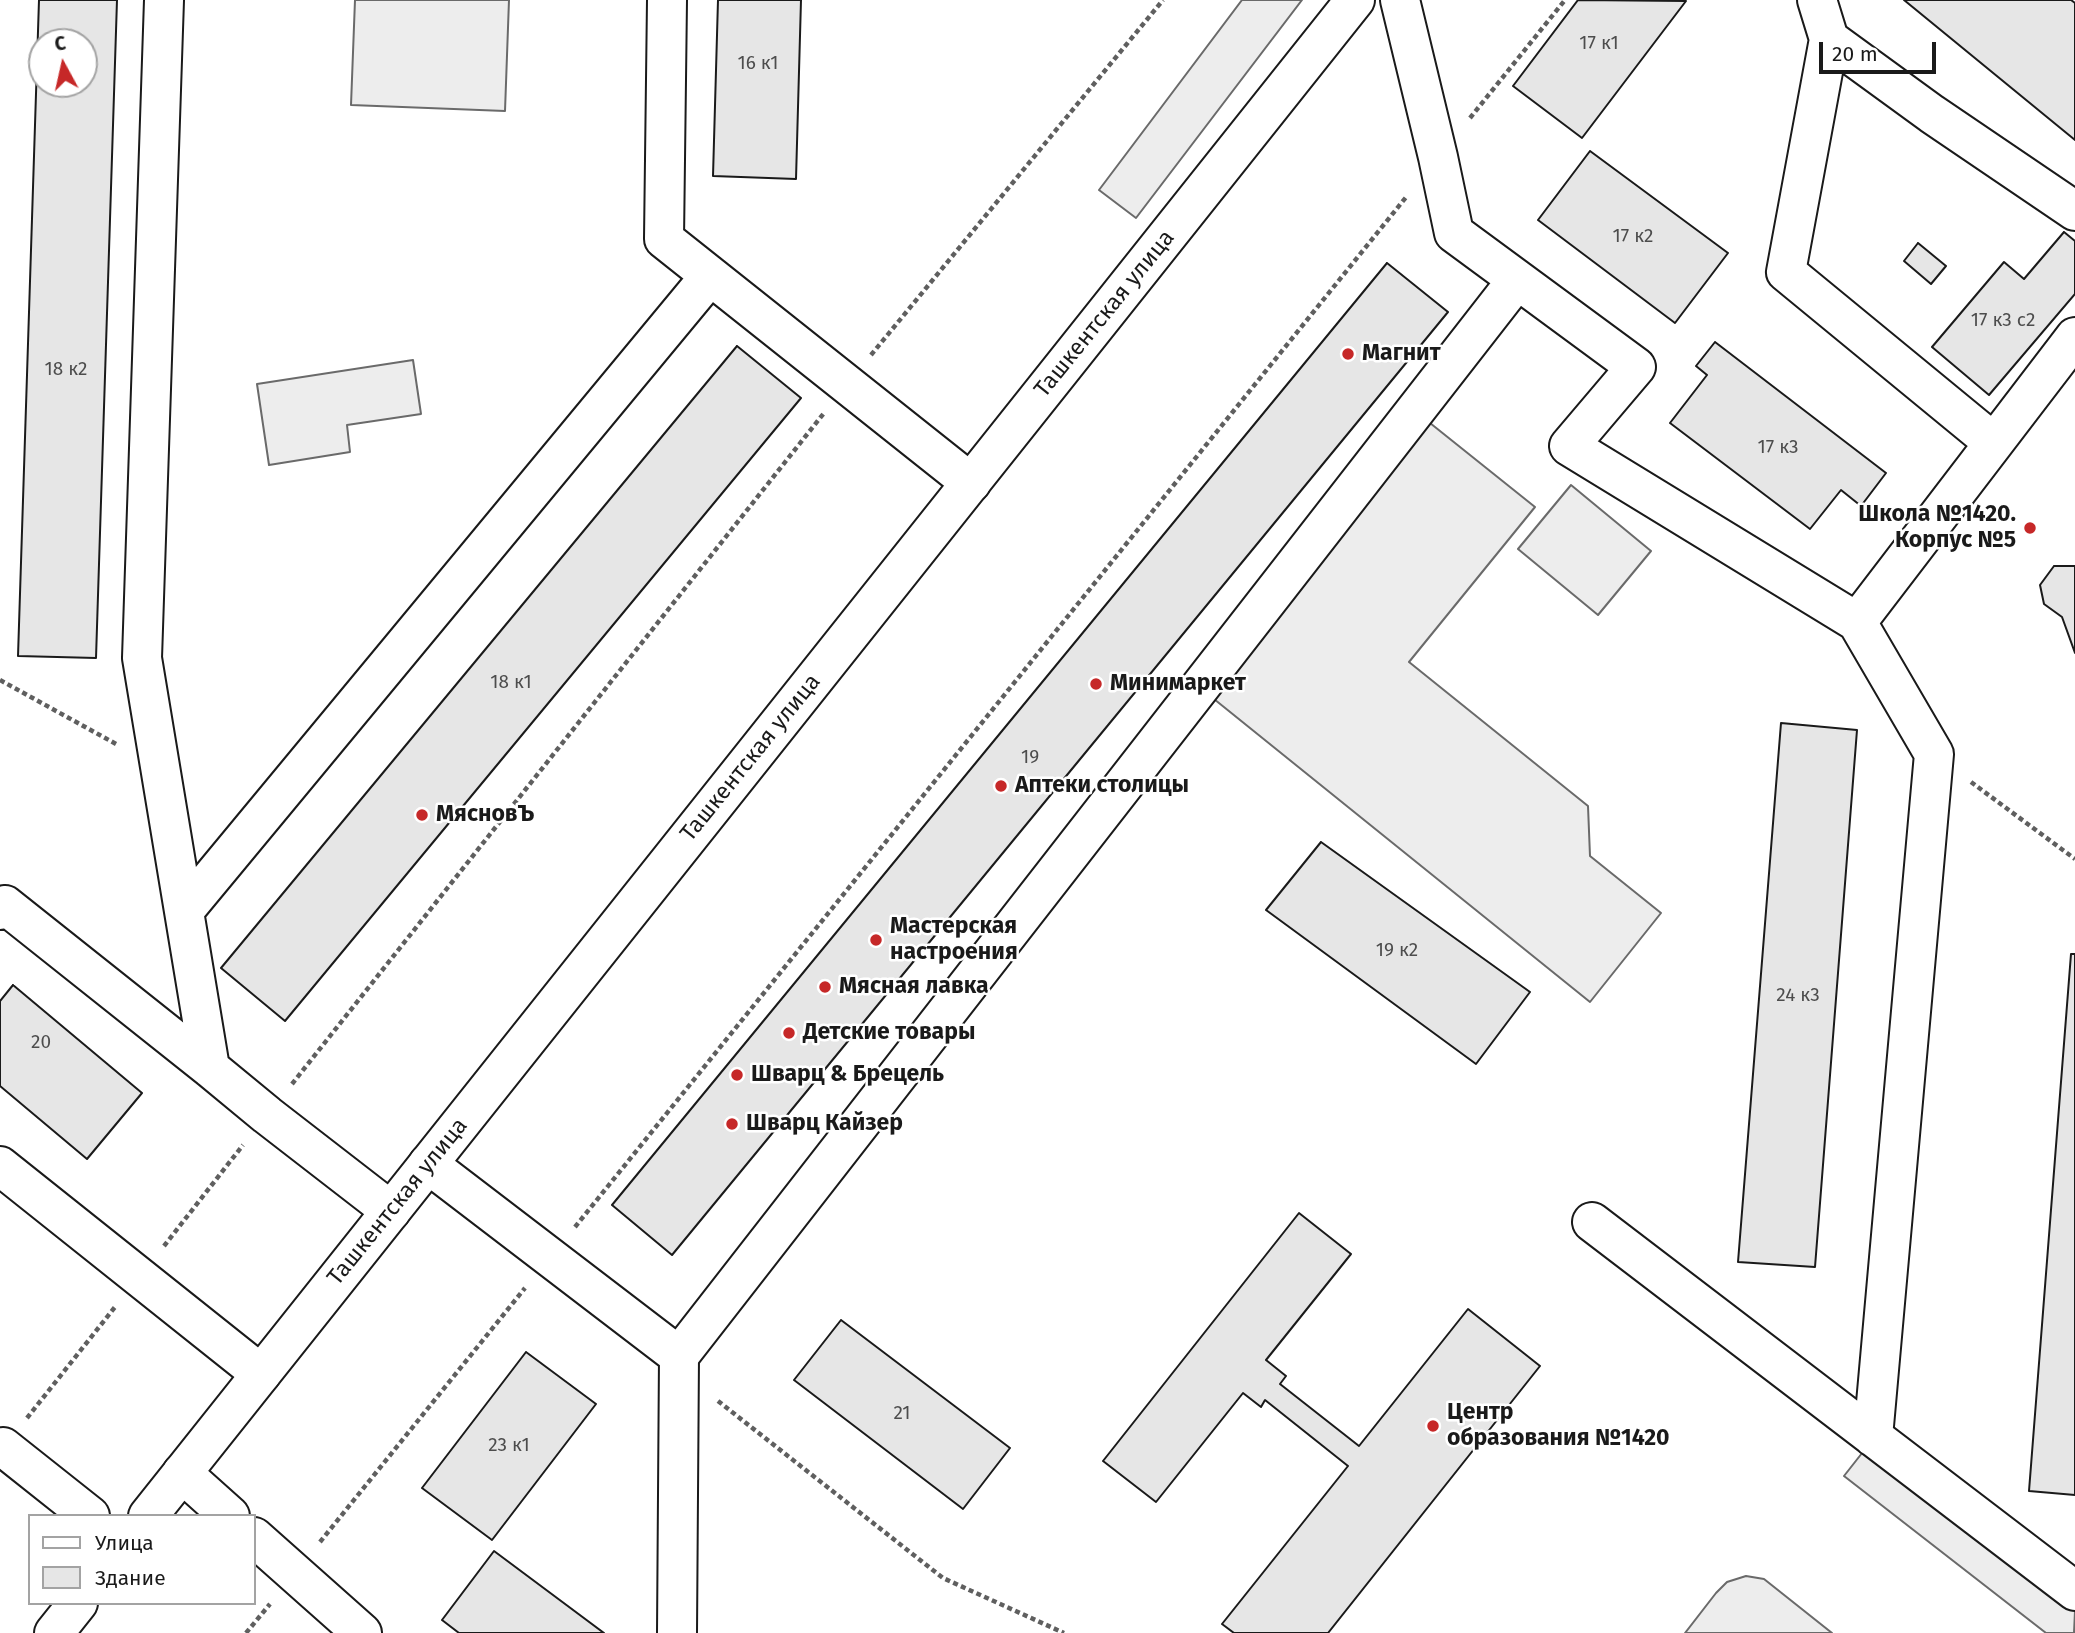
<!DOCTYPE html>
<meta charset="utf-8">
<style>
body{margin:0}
#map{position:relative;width:2075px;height:1633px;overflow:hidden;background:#fff;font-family:"Fira Sans",sans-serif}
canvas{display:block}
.legend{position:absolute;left:28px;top:1514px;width:228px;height:91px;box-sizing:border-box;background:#fff;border:2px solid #a3a3a3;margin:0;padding:9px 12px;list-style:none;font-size:21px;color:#1a1a1a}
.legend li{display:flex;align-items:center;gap:14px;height:35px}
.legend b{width:35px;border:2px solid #a3a3a3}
.north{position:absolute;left:28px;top:28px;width:70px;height:70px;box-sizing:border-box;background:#fff;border:2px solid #a3a3a3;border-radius:50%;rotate:352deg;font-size:19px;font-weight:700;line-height:28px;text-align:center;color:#1a1a1a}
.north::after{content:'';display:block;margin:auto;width:24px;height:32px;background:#c62828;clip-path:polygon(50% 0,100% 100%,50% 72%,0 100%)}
.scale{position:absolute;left:1819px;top:42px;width:117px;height:32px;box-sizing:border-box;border:4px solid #1a1a1a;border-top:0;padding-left:9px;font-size:21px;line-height:24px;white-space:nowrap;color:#1a1a1a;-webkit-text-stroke:5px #fff;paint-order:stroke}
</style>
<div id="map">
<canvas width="2075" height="1633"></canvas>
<ul class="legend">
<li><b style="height:9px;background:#fff"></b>Улица</li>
<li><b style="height:19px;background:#e6e6e6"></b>Здание</li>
</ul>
<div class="north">С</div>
<div class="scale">20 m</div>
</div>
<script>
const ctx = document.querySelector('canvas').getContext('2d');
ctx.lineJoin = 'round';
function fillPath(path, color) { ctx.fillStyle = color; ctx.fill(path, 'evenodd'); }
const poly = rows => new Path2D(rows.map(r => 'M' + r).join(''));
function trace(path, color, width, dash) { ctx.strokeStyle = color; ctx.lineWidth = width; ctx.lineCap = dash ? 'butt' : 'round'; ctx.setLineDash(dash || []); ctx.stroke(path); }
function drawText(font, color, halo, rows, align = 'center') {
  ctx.font = font + ' "Fira Sans",sans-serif'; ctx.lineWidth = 5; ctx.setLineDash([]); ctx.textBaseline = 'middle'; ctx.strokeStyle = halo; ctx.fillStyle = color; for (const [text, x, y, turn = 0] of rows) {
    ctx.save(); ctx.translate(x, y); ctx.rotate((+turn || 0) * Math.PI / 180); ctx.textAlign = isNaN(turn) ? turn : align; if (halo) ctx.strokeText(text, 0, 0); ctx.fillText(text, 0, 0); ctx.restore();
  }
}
const built = poly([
 [355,0,509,0,505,111,351,105,355,0],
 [1242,0,1302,0,1136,218,1099,190,1242,0],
 [413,360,421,414,347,425,350,452,269,465,257,384,413,360],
 [1430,423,1535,507,1409,662,1588,806,1590,856,1661,913,1590,1002,1209,695,1430,423],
 [1571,485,1651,551,1598,615,1518,549,1571,485],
 [1866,1448,2075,1611,2074,1633,2046,1633,1844,1476,1866,1448],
 [1746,1576,1764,1579,1832,1633,1685,1633,1716,1593,1727,1582,1746,1576]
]);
const building = poly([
 [39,0,117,0,96,658,18,656,39,0],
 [42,42,84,42,84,84,42,84,42,42],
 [718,0,801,0,796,179,713,176,718,0],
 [1578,0,1686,1,1582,138,1513,86,1578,0],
 [1904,0,2071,0,2075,3,2075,140,1904,0],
 [1590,151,1728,253,1675,323,1538,220,1590,151],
 [2064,232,2075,241,2075,294,1989,395,1932,347,2004,262,2024,279,2064,232],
 [1918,243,1946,266,1931,284,1904,261,1918,243],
 [1387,263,1448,312,672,1255,612,1205,1387,263],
 [1715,342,1886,473,1861,506,1841,490,1810,529,1670,423,1707,375,1696,366,1715,342],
 [737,346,801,398,285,1021,221,968,737,346],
 [2054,566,2075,566,2075,653,2062,617,2044,604,2040,585,2054,566],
 [1781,723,1857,730,1815,1267,1738,1262,1781,723],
 [1321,842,1530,992,1476,1064,1266,910,1321,842],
 [2071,954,2075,954,2075,1495,2029,1491,2071,954],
 [13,985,142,1093,87,1159,0,1086,0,1001,13,985],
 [1299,1213,1351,1254,1266,1360,1286,1376,1280,1384,1359,1446,1468,1309,1540,1366,1328,1633,1234,1633,1222,1624,1348,1466,1265,1400,1261,1407,1243,1393,1156,1502,1103,1461,1299,1213],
 [841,1320,1010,1448,963,1509,794,1380,841,1320],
 [526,1352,596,1404,492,1540,422,1488,526,1352],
 [494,1551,604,1633,459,1633,442,1620,494,1551]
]);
const path = poly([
 [1470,118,1565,0],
 [871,355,1163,0],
 [0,680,116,744],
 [1971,782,2075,859],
 [292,1084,824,413],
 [575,1227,1407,196],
 [164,1246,243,1145],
 [718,1401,943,1578,1064,1633],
 [27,1418,115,1307],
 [320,1542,525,1288],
 [246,1633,270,1604]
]);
const minor = poly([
 [164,0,142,658,210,1068],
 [667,0,664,239,971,483],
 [1400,0,1438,157,1454,233,1636,367,1569,446,1857,622,2075,337],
 [1817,0,1829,39,1932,114,2075,211],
 [1829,39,1786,272,1994,443],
 [1857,622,1934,754,1873,1437],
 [0,910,5,905,210,1068,267,1115,391,1211],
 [184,911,710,276],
 [428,1164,679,1356],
 [0,1166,261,1374],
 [1592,1222,2075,1591],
 [3,1447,90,1516],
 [182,1473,230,1516],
 [254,1537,362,1633],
 [677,1633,679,1356,1517,280]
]);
const major = poly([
 [148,1516,1355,0],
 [54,1633,78,1603]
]);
const markers = [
 [1348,354,7,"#c62828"],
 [2030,528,7,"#c62828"],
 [1096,684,7,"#c62828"],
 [1001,786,7,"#c62828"],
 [422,815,7,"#c62828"],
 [876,940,7,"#c62828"],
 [825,987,7,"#c62828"],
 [789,1033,7,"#c62828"],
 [737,1075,7,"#c62828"],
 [732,1124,7,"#c62828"],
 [1433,1426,7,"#c62828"]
];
const numberNames = [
 ["17 к1",1599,44],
 ["16 к1",758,64],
 ["17 к2",1633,237],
 ["17 к3 с2",2003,321],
 ["18 к2",66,370],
 ["17 к3",1778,448],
 ["18 к1",511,683],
 ["19",1030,758],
 ["19 к2",1397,951],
 ["24 к3",1798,996],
 ["20",41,1043],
 ["21",902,1414],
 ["23 к1",509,1446]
];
const streetNames = [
 ["Ташкентская улица",1105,314,-51],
 ["Ташкентская улица",751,758,-51],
 ["Ташкентская улица",398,1202,-51]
];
const poiNames = [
 ["Магнит",1362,354],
 ["Школа №1420.",2016,515,"right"],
 ["Корпус №5",2016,541,"right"],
 ["Минимаркет",1110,684],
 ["Аптеки столицы",1015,786],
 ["МясновЪ",436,815],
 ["Мастерская",890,927],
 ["настроения",890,953],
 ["Мясная лавка",839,987],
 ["Детские товары",803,1033],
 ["Шварц & Брецель",751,1075],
 ["Шварц Кайзер",746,1124],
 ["Центр",1447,1413],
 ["образования №1420",1447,1439]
];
fillPath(built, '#ededed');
trace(built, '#6a6a6a', 2);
fillPath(building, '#e6e6e6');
trace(building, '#1a1a1a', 2);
trace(minor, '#1a1a1a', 42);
trace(major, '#1a1a1a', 42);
trace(path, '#5f5f5f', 4.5, [5, 3.5]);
trace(minor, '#fff', 38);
trace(major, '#fff', 38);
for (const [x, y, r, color] of markers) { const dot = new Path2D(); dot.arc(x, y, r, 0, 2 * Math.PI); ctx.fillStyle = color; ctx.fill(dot); trace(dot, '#fff', 2.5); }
drawText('19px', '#4d4d4d', null, numberNames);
drawText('23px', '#1a1a1a', '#fff', streetNames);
drawText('bold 23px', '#1a1a1a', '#fff', poiNames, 'left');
</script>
